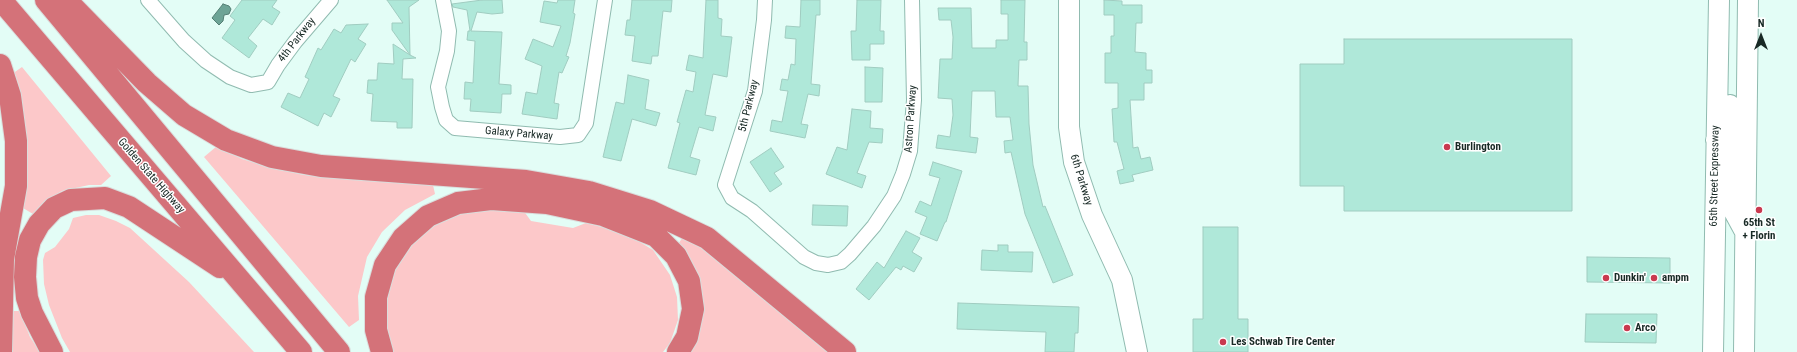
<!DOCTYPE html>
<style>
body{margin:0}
#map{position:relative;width:1797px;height:352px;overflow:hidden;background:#e3fdf6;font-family:"Roboto Condensed",sans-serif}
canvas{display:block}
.north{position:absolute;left:1741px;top:16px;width:40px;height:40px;-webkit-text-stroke:3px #fff;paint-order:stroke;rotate:0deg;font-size:11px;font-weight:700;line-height:16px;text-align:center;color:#182925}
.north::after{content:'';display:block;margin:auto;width:14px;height:18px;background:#182925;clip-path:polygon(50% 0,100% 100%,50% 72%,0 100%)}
</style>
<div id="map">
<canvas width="1797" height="352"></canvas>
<div class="north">N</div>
</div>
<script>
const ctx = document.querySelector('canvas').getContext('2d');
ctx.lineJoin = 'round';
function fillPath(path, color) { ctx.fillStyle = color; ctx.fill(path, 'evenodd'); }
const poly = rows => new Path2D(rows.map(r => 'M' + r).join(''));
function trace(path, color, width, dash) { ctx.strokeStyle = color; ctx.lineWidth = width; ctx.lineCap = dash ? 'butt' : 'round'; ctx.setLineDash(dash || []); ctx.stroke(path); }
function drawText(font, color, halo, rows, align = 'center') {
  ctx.font = font + ' "Roboto Condensed",sans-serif'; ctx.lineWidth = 3; ctx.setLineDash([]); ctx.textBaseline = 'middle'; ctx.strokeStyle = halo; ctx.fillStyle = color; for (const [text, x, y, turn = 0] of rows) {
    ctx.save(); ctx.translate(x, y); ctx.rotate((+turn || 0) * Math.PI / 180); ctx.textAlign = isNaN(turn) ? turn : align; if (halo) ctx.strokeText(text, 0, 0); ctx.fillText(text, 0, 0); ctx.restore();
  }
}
const green = poly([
 [22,67,111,176,101,185,89,185,62,191,46,201,33,214,23,208,28,162,27,136,23,113,12,74],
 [217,146,242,159,269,167,304,175,433,185,435,194,405,210,382,232,367,257,358,296,359,320,349,327,204,157],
 [475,210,523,210,531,221,573,228,586,223,625,233,653,250,670,275,677,297,678,320,670,343,663,352,392,352,384,331,383,306,391,276,404,249,429,226,449,216],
 [86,215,99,215,116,221,130,228,189,282,254,352,70,352,62,338,49,305,44,284,43,260,45,253,55,247,69,229,73,218],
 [683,237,709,252,828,352,689,352,676,247],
 [12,311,20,311,30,337,40,352,12,352]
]);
const water = poly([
 [223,4,229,6,231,9,229,14,224,15,223,21,219,25,212,18,223,4]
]);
const building = poly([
 [242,0,277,0,272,7,280,12,272,25,263,19,248,38,257,46,249,58,222,38,235,20,230,16,242,0],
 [387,0,419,0,409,7,410,55,416,58,403,59,402,79,413,79,412,128,397,128,397,122,371,121,373,94,367,93,368,80,377,80,378,63,394,64,393,44,410,55,392,30,392,23,403,23,387,0],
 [482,0,502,0,503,13,492,14,477,12,471,31,502,32,499,84,511,85,511,94,502,94,501,113,470,111,471,99,464,99,465,82,473,83,475,41,467,40,468,31,470,31,467,10,453,7,452,4,482,0],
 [558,0,575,0,573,13,575,14,570,43,566,56,569,57,562,73,559,72,554,103,559,104,557,119,522,114,526,92,537,94,542,66,525,59,533,39,553,47,561,26,540,22,544,1,557,3,558,0],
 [632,0,672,0,671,12,663,11,658,56,652,56,651,64,632,61,635,36,625,35,627,20,630,20,632,0],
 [706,0,718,0,718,18,722,19,721,36,732,37,727,77,713,74,705,115,716,117,713,131,699,127,690,157,700,160,696,175,668,168,680,123,677,122,686,90,693,92,696,72,686,70,689,55,703,58,706,0],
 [801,0,820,0,820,15,816,15,811,84,820,85,819,96,808,94,801,124,808,125,805,138,770,131,772,120,782,122,788,91,780,90,782,79,788,80,791,64,795,65,796,39,785,38,786,26,800,27,801,0],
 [857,0,881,0,880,31,884,31,884,44,870,44,870,60,852,60,851,31,856,31,857,0],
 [1001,0,1025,0,1024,42,1027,42,1027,60,1019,60,1018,86,1028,86,1029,124,1033,165,1043,207,1045,206,1073,275,1053,283,1025,214,1011,152,1005,153,1004,141,1013,140,1010,117,996,117,995,91,972,91,970,137,978,138,976,153,936,148,938,135,950,137,953,115,952,99,938,98,940,59,952,59,953,37,951,20,939,20,938,8,971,8,972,48,996,48,996,40,1008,40,1008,14,1001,14,1001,0],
 [1104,0,1122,1,1122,5,1142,5,1142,23,1136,23,1135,52,1146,53,1146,70,1152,70,1152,83,1144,83,1144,100,1130,100,1133,148,1138,147,1141,159,1150,157,1153,170,1132,175,1134,181,1120,184,1117,171,1124,169,1117,142,1114,142,1112,109,1118,108,1118,83,1105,83,1105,53,1111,53,1111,36,1114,36,1114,15,1104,15,1104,0],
 [368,24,358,39,366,44,355,62,351,59,333,96,340,99,331,117,324,113,318,126,281,107,288,93,300,98,309,79,305,77,318,48,321,50,334,29,341,33,346,25,368,24],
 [1344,39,1572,39,1572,211,1344,211,1344,186,1300,186,1300,64,1344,64,1344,39],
 [865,67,883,68,882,102,865,102,865,67],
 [628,75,649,80,645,109,660,113,656,126,632,119,621,161,603,157,616,102,624,104,628,75],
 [852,109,871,111,870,128,883,129,882,143,869,142,857,173,866,176,862,188,826,174,837,147,847,150,852,109],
 [771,148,784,167,774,173,782,184,770,192,750,162,771,148],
 [933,162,962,171,946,222,945,222,937,241,920,234,927,217,915,212,920,201,931,206,940,178,929,175,933,162],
 [813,205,848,206,847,226,812,225,813,205],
 [1203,227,1238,227,1238,319,1248,319,1248,352,1193,352,1193,319,1203,319,1203,227],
 [906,231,920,238,912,252,922,258,914,272,903,266,901,270,896,267,869,300,856,289,877,262,884,268,906,231],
 [998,245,1008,245,1008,252,1033,252,1032,272,981,270,982,250,998,251,998,245],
 [1587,257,1670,258,1670,283,1587,282,1587,257],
 [958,303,1079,307,1078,333,1075,333,1074,352,1045,352,1046,332,957,329,958,303],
 [1586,314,1657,314,1656,343,1585,342,1586,314]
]);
const street = poly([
 [148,0,184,41,206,61,230,77,251,85,268,82,278,65,295,42,331,0],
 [443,0,449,31,447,51,438,87,442,107,446,120,455,128,560,137,578,135,586,123,605,0],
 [765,0,764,20,755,91,725,185,732,198,752,211,804,257,816,263,828,265,841,262,850,254,874,226,894,196,903,174,910,151,914,100,912,0]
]);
const secondary = poly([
 [1069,0,1069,127,1074,162,1092,215,1122,280,1137,352],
 [1730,105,1729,129,1734,141,1746,153],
 [1716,140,1726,148,1732,167,1731,206,1744,230],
 [1713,352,1719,0],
 [1744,352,1748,0]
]);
const highway = poly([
 [1,0,301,352],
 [46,0,339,352],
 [66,0,147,83,184,115,226,140,272,157,321,166,526,181,589,192,650,211,707,238,845,352],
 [0,65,10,96,16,141,16,186,3,259,1,352],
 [52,352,32,313,27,298,25,277,26,257,30,240,39,224,54,208,71,200,105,198,129,207,220,267],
 [382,352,376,330,376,297,385,265,403,238,428,216,458,203,491,199,547,203,603,215,656,236,676,256,689,281,693,309,687,337,678,352]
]);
const markers = [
 [1447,147,4,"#c9394f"],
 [1759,210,4,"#c9394f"],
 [1606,278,4,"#c9394f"],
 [1654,278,4,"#c9394f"],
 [1627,328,4,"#c9394f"],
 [1223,342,4,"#c9394f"]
];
const streetNames = [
 ["4th Parkway",297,40,-52],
 ["5th Parkway",749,106,-76],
 ["Astron Parkway",911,119,-86],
 ["Galaxy Parkway",519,134,5],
 ["Golden State Highway",151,176,49],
 ["65th Street Expressway",1715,176,-89],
 ["6th Parkway",1081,180,73]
];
const poiNames = [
 ["Burlington",1455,147],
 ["65th St",1759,223,"center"],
 ["+ Florin",1759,236,"center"],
 ["Dunkin'",1614,278],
 ["ampm",1662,278],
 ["Arco",1635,328],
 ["Les Schwab Tire Center",1231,342]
];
fillPath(green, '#fcc8c9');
fillPath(water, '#6da496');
trace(water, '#547f74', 1);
fillPath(building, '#afe8d9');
trace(building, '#a0ccc0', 1);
trace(street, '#90bbb0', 16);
trace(secondary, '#90bbb0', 22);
trace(highway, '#dadddc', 24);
trace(street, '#fff', 14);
trace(secondary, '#fff', 20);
trace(highway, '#d47279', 22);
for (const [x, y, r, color] of markers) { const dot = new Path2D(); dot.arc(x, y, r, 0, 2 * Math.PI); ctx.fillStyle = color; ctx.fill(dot); trace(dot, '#fff', 1.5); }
drawText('11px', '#182925', '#fff', streetNames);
drawText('bold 11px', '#182925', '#fff', poiNames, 'left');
</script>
